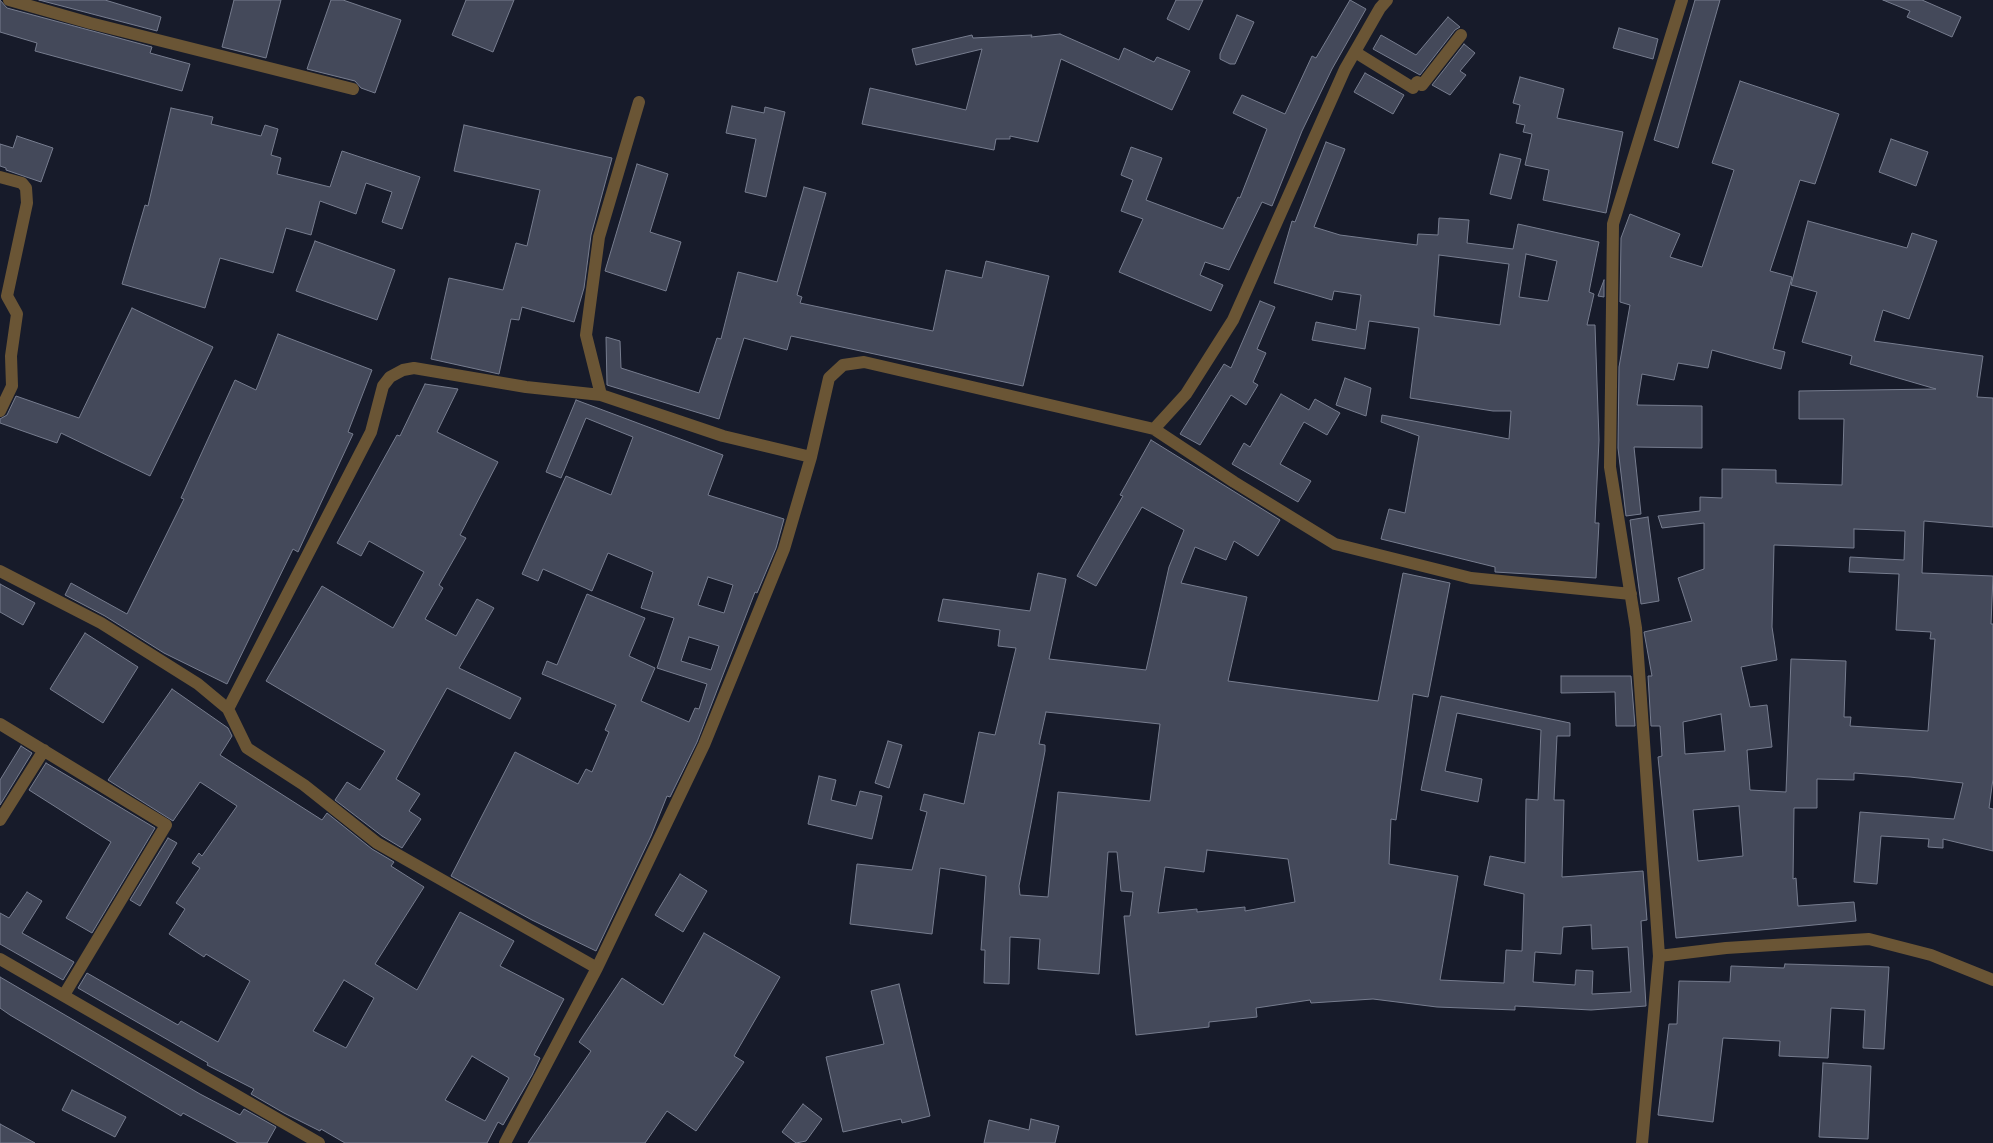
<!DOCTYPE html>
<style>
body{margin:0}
canvas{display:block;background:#171b2a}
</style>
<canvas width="1993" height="1143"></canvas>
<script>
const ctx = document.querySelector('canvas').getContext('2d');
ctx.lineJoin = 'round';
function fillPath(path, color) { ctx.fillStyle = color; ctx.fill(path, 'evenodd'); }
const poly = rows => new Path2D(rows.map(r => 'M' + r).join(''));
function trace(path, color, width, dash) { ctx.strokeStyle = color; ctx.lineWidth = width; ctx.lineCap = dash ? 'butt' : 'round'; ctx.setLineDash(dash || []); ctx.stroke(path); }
const building = poly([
 [0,0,7,8,152,47,150,53,190,64,182,91,35,51,37,43,0,32,0,0],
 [39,0,105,0,161,17,157,31,39,0],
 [234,0,281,0,266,58,222,47,234,0],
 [331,0,343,0,401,20,375,93,361,88,355,81,307,69,331,0],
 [466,0,514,0,493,52,452,35,466,0],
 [1176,0,1203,0,1189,30,1167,19,1176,0],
 [1350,0,1366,9,1332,69,1302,131,1272,206,1262,202,1229,270,1205,262,1200,275,1223,285,1211,311,1119,272,1143,219,1121,211,1133,180,1121,175,1131,147,1162,158,1146,200,1223,229,1238,197,1240,198,1267,129,1233,113,1242,95,1285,114,1312,56,1316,58,1350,0],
 [1695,0,1720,0,1678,148,1654,140,1695,0],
 [1883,0,1922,0,1961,17,1952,37,1907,17,1910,11,1883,0],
 [1237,15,1254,22,1235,64,1230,64,1220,59,1220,54,1237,15],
 [1448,17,1460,27,1455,30,1420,75,1373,49,1381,35,1416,55,1448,17],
 [1619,28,1658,39,1653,59,1613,48,1619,28],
 [1060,34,1119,60,1124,48,1154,62,1157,57,1190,71,1172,110,1061,59,1038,142,1010,136,1010,139,996,139,994,150,862,124,870,88,966,110,982,49,916,65,912,49,972,35,973,38,1032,35,1031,37,1060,34],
 [1464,44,1475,53,1460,71,1466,75,1450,95,1432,85,1464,44],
 [1365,73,1404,95,1393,114,1354,92,1365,73],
 [1520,77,1564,89,1557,118,1623,132,1606,213,1543,200,1549,170,1525,165,1532,134,1523,132,1525,125,1516,123,1520,105,1513,103,1520,77],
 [1740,81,1839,114,1815,184,1800,180,1770,271,1792,277,1773,349,1785,352,1781,369,1712,350,1708,368,1678,363,1674,380,1642,374,1637,405,1702,406,1702,448,1634,447,1641,514,1626,516,1618,448,1619,367,1630,305,1620,302,1621,238,1630,214,1680,234,1670,257,1702,267,1734,170,1712,163,1740,81],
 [732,106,764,113,765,107,785,112,766,197,745,192,756,139,726,133,732,106],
 [171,108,213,117,211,124,261,136,265,125,278,129,271,155,281,158,277,174,330,187,342,151,420,177,402,229,382,222,392,192,366,183,356,214,320,201,311,235,286,228,273,273,220,258,205,308,122,284,145,205,148,206,171,108],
 [464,125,612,158,591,235,584,288,574,322,522,307,519,320,511,319,499,374,431,359,449,278,503,290,516,243,527,246,540,190,454,171,464,125],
 [17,136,53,148,41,182,6,170,6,168,0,166,0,144,13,148,17,136],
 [1891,139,1928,152,1916,186,1879,172,1891,139],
 [1326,142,1345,149,1314,227,1340,235,1417,245,1418,234,1438,235,1439,218,1469,220,1467,243,1513,249,1518,224,1599,242,1589,292,1594,294,1587,325,1595,325,1599,440,1595,523,1599,523,1596,578,1495,572,1495,567,1381,539,1389,509,1405,513,1419,436,1381,422,1382,415,1509,439,1511,411,1493,411,1410,398,1419,328,1369,321,1365,349,1312,340,1316,322,1356,330,1361,295,1334,291,1332,300,1274,283,1292,221,1295,222,1326,142],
 [1526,254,1557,261,1548,301,1519,297,1526,254],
 [1439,255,1509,264,1500,325,1434,316,1439,255],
 [1500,154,1521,159,1511,199,1490,194,1500,154],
 [637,164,668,174,650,232,681,242,666,291,605,271,637,164],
 [804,187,826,193,797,295,802,297,800,303,933,331,946,270,982,278,986,261,1049,276,1023,386,791,336,787,350,744,338,719,419,607,385,606,337,620,341,621,368,699,393,717,338,721,339,738,272,777,282,804,187],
 [1808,221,1907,248,1912,233,1937,241,1909,319,1883,310,1874,341,1983,356,1977,397,1993,398,1993,527,1924,521,1922,573,1993,576,1991,624,1993,624,1993,779,1989,808,1993,809,1993,851,1943,839,1943,848,1928,847,1929,839,1881,836,1877,884,1854,882,1860,812,1954,819,1963,783,1910,777,1854,773,1854,780,1817,779,1817,808,1794,808,1793,879,1796,878,1798,906,1854,902,1856,921,1676,938,1658,757,1662,756,1660,726,1651,726,1648,676,1652,676,1644,632,1692,621,1678,578,1704,569,1704,523,1662,528,1658,516,1700,511,1700,497,1722,498,1722,469,1776,470,1776,483,1842,485,1844,419,1799,419,1799,391,1936,389,1850,364,1852,356,1802,342,1817,292,1791,285,1808,221],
 [1854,529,1905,531,1904,560,1850,557,1849,572,1899,574,1896,630,1931,632,1930,639,1935,639,1928,731,1850,726,1851,717,1844,717,1846,661,1791,659,1786,792,1750,790,1747,750,1772,747,1767,705,1750,707,1741,667,1777,660,1772,627,1774,545,1854,548,1854,529],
 [1721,714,1725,751,1685,754,1683,722,1721,714],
 [1739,806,1743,856,1698,861,1693,810,1739,806],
 [315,241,395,270,377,320,296,291,315,241],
 [1604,280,1604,297,1598,296,1604,280],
 [1260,301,1275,307,1257,349,1266,353,1253,382,1258,385,1246,405,1231,395,1200,445,1180,434,1224,364,1231,368,1260,301],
 [132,308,213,347,150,476,61,433,57,443,0,423,0,419,7,415,16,396,79,418,132,308],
 [278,334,372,370,348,432,353,434,298,552,293,549,227,684,164,653,105,616,65,595,71,583,127,614,184,499,181,498,235,380,256,390,278,334],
 [1345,378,1371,388,1366,416,1336,405,1345,378],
 [425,384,458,389,437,432,498,462,460,535,466,538,439,585,443,588,425,619,456,636,477,599,494,608,459,668,521,698,510,719,447,688,396,779,420,794,409,811,421,819,402,848,382,836,335,800,347,782,360,790,385,751,266,681,322,586,393,628,424,572,369,541,361,556,337,543,397,435,400,436,425,384],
 [1281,394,1309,410,1315,399,1340,413,1327,435,1304,422,1280,464,1311,481,1298,502,1232,464,1244,443,1250,447,1281,394],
 [576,400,723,455,708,495,784,519,776,548,757,593,755,592,697,742,670,797,667,796,651,836,596,951,532,920,451,876,515,752,578,784,586,769,592,772,609,732,605,730,616,705,542,674,547,661,557,665,587,594,645,618,629,656,655,668,641,701,689,722,695,708,699,709,707,684,657,668,674,618,641,608,653,572,608,553,592,591,543,569,538,581,522,574,566,476,611,495,633,437,586,418,561,478,546,472,576,400],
 [708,577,733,585,724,613,698,605,708,577],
 [689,637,719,646,711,670,681,661,689,637],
 [1151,440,1280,520,1258,556,1234,541,1226,560,1195,547,1181,583,1247,597,1228,681,1378,701,1403,573,1450,583,1428,697,1413,694,1396,820,1391,819,1389,864,1458,876,1440,980,1504,983,1506,950,1522,951,1524,894,1484,885,1490,856,1525,863,1526,799,1538,800,1541,730,1457,713,1445,771,1482,779,1478,802,1421,790,1441,696,1570,723,1570,736,1557,736,1554,800,1564,800,1562,877,1643,871,1647,920,1641,921,1646,1006,1591,1010,1515,1006,1515,1010,1437,1007,1373,999,1311,1003,1310,1000,1256,1008,1257,1017,1209,1022,1209,1027,1136,1035,1124,916,1130,916,1133,892,1121,891,1117,852,1108,852,1099,974,1038,969,1040,939,1010,937,1009,984,984,983,985,950,981,950,986,876,940,868,932,934,850,924,857,864,912,870,927,812,920,810,924,794,964,804,979,732,995,735,1016,648,998,646,1000,630,938,621,943,599,1030,611,1038,573,1066,579,1049,659,1146,670,1169,567,1184,530,1142,507,1096,586,1077,576,1123,496,1120,495,1151,440],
 [1046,712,1160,724,1150,801,1058,792,1048,897,1020,895,1019,886,1045,751,1045,745,1039,744,1046,712],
 [1207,850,1288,859,1295,902,1245,911,1245,907,1197,912,1197,909,1158,913,1165,867,1204,872,1207,850],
 [1591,925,1592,949,1628,947,1631,992,1592,994,1593,971,1576,970,1575,985,1533,982,1535,952,1561,954,1563,927,1591,925],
 [1648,517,1659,601,1641,604,1630,520,1648,517],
 [0,584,35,603,23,625,0,612,0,584],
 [85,633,138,667,103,723,50,689,85,633],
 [1561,676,1631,676,1635,726,1616,726,1615,692,1561,693,1561,676],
 [172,689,228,728,232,736,220,755,322,820,327,813,372,849,394,862,391,866,424,887,375,964,417,990,460,912,514,941,500,966,564,999,534,1055,540,1058,532,1075,503,1125,498,1122,487,1143,345,1143,321,1129,320,1131,284,1113,251,1094,254,1089,207,1065,208,1063,78,988,87,973,178,1025,181,1021,218,1042,250,981,206,954,204,957,169,934,185,909,176,903,200,868,192,863,199,853,202,856,237,806,200,782,173,821,108,780,172,689],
 [344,980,374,998,346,1048,313,1031,344,980],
 [472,1056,509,1078,485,1121,445,1100,472,1056],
 [888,741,902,745,889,788,875,783,888,741],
 [21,746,32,753,0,805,0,780,21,746],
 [46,763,155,828,92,933,66,918,111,842,29,790,46,763],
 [819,776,836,780,831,800,856,806,860,791,882,796,872,839,808,824,819,776],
 [168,838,177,843,140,906,130,900,168,838],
 [680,874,707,891,683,932,655,915,680,874],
 [27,892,42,901,22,933,74,962,63,980,0,944,0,913,9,918,27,892],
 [704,933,780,977,734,1056,744,1062,696,1131,667,1111,645,1143,528,1143,591,1051,579,1042,622,978,663,1005,704,933],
 [1785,964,1889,967,1884,1049,1863,1048,1865,1010,1831,1008,1828,1058,1779,1056,1780,1041,1723,1038,1713,1122,1658,1115,1669,1024,1677,1024,1679,981,1730,982,1731,966,1784,968,1785,964],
 [0,977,200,1094,240,1115,244,1109,276,1127,267,1143,238,1143,183,1113,181,1116,10,1015,0,1008,0,977],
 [899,984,930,1116,902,1123,901,1119,843,1132,826,1057,884,1044,871,991,899,984],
 [1823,1063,1871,1066,1868,1139,1819,1137,1823,1063],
 [72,1090,126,1117,115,1137,62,1110,72,1090],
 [803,1104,822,1119,806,1141,796,1143,782,1132,803,1104],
 [1031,1119,1059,1126,1055,1143,984,1143,989,1120,1029,1130,1031,1119],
 [0,1124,35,1143,0,1143,0,1124]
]);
const minor = poly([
 [9,0,90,23,353,89],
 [1355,52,1413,88,1417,82,1422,85,1461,35],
 [0,177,22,183,26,188,27,203,7,296,17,314,11,356,12,386,0,411],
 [601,395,586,335,599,237,639,102],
 [1154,429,1186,394,1233,320,1345,69,1380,8,1387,0],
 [0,571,101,623,198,684,228,709,247,748,304,785,377,843,597,968],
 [228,709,371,432,383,386,390,377,403,370,414,368,526,387,601,395,723,436,811,457],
 [0,724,166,825,64,995],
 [0,820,44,750],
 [1659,956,1726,948,1869,939,1931,955,1993,980],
 [0,959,319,1143],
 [505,1143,597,968,704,745,784,549,811,457,829,378,843,365,864,362,1154,429,1234,482,1335,544,1471,578,1631,594],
 [1642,1143,1659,956,1636,628,1610,467,1613,224,1682,0]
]);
fillPath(building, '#44495a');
trace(building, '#767c8e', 1);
trace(minor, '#6a5535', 12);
</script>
